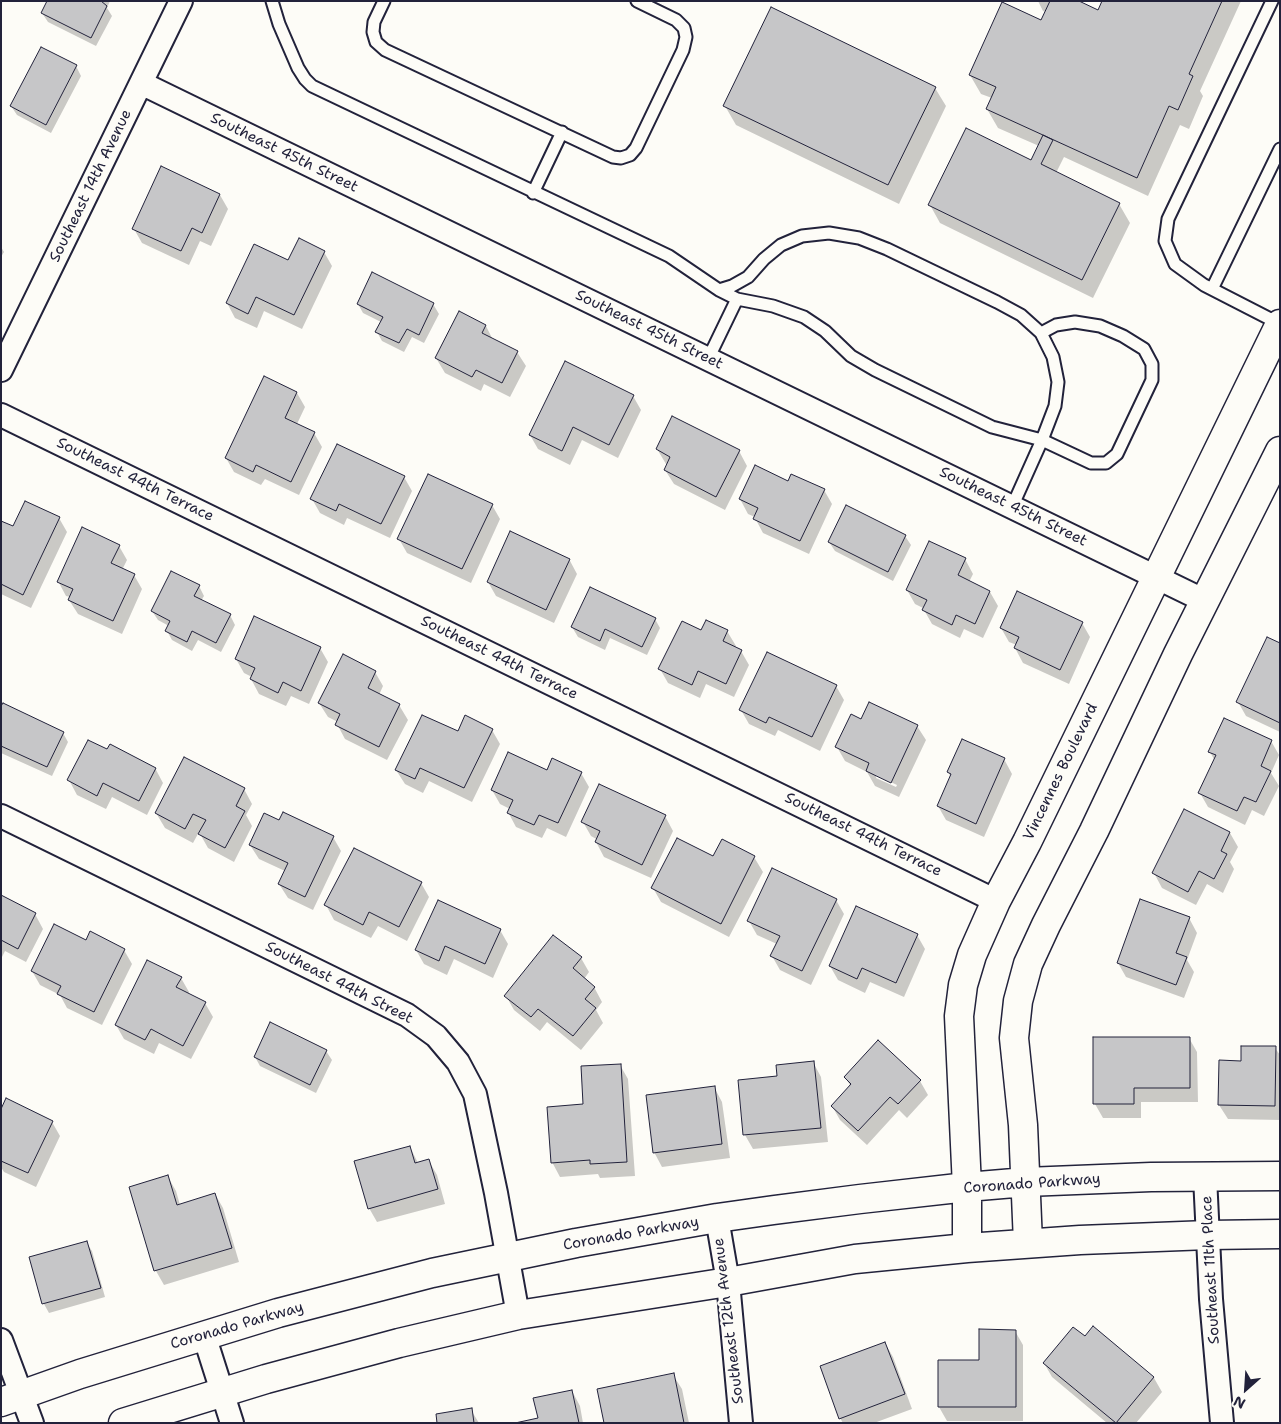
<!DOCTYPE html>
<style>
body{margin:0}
#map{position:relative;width:1281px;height:1424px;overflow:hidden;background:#fdfcf7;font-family:"Shantell Sans",sans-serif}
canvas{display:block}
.frame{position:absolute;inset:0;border:2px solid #22223b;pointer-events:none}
.north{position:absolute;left:1221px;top:1364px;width:50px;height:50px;-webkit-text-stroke:4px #fdfcf7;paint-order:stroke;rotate:206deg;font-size:14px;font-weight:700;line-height:20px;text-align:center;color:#22223b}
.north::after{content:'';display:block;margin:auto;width:18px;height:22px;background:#22223b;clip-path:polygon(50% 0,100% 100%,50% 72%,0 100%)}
</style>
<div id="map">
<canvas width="1281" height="1424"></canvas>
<div class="frame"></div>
<div class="north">N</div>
</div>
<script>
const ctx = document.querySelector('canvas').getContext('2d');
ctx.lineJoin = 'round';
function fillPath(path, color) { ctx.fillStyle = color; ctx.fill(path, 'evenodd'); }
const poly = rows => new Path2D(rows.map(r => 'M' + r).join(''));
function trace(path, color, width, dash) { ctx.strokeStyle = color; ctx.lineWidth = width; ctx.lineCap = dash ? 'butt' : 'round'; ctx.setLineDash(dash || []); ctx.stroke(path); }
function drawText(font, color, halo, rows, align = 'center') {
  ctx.font = font + ' "Shantell Sans",sans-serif'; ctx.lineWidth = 4.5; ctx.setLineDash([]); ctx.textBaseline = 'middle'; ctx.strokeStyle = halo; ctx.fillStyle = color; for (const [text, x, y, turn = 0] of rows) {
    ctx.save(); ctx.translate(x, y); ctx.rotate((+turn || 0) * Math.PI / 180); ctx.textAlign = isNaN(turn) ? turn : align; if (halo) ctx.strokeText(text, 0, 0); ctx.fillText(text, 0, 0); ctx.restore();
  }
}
const shadow = poly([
 [48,1,110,1,107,8,112,16,96,46,48,22,42,13],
 [1038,1,1076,1,1098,11,1103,1,1241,1,1200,91,1203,96,1189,129,1180,125,1148,196,1064,157,1056,173,1119,204,1130,223,1093,298,940,223,930,205,1032,161,1039,146,998,128,987,109,992,98,981,94,970,75,1042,21,1046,12,1043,11],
 [76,66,81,76,51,133,17,115,11,106],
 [935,88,946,106,899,204,736,125,725,106],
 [162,168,220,195,228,209,211,246,200,241,189,265,142,243,134,229],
 [1,247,4,252,1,257],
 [324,252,332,266,302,329,264,311,257,328,235,318,227,303,289,262],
 [358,304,433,304,439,314,424,343,412,337,404,352,382,341,377,332,381,322,363,313],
 [459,313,486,326,493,340,517,352,526,366,510,397,484,384,481,391,445,373,436,358],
 [297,393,305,407,297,424,314,433,322,447,299,495,265,479,261,485,234,472,226,458],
 [633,396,641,410,618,458,582,440,570,465,538,449,530,435],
 [657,449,739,451,747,466,725,510,674,484,665,470,668,465,666,464],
 [404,477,412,491,390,538,347,518,344,525,320,513,312,499],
 [788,482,824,490,832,504,809,554,763,533,755,518,755,517,748,514,740,499],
 [492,505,500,519,471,583,407,553,399,539],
 [59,518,67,532,31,608,1,594,1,522,14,528],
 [905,536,911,545,893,581,835,551,829,542],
 [119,546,127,560,122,570,134,575,142,589,122,634,78,614,69,600,70,597,66,596,58,581],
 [569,559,577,574,554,623,496,596,488,582],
 [965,559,973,574,969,582,990,592,998,606,983,638,964,629,960,638,932,624,924,610,925,609,915,604,907,590],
 [199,586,204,596,201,601,230,615,235,625,221,652,198,640,192,651,172,640,167,631,169,626,158,620,152,611],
 [655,619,660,628,647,655,610,638,605,650,578,637,572,627],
 [707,622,727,631,736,646,735,648,741,651,749,665,734,697,706,684,700,698,668,683,660,669,702,632],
 [1082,623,1090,637,1069,684,1023,663,1015,648,1017,645,1009,642,1001,628],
 [1280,644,1280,732,1246,716,1238,702],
 [320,648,328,662,309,704,291,696,286,706,259,694,251,679,252,677,244,673,236,659],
 [375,672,383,686,379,695,399,705,408,720,387,760,345,739,337,724,338,722,328,717,319,703],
 [836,686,844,700,820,751,778,730,775,736,749,724,741,710],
 [1,709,63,733,68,742,52,776,1,753],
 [862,721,917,726,926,740,899,797,875,786,867,772,845,761,837,747],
 [876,775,897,785,896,787,876,778],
 [492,730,500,744,472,802,429,781,423,793,405,784,396,770,458,733],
 [1271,741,1279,755,1271,773,1279,786,1264,816,1252,810,1245,825,1208,807,1200,793,1215,761,1210,752],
 [108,751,155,768,163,783,147,815,112,797,106,809,77,795,69,780],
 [1004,759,1012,774,984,837,946,820,938,806,951,777,948,772],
 [547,772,581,773,589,787,566,837,547,828,542,838,516,827,508,812,510,809,500,804,492,790],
 [244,789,252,804,246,815,252,826,234,862,208,848,199,832,193,843,165,828,156,813],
 [665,816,673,831,651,878,604,857,596,842,598,840,591,836,583,822],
 [280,821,333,837,341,851,313,910,288,898,279,884,285,871,259,859,250,845],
 [1230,833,1238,847,1230,862,1234,869,1223,893,1207,884,1196,905,1162,888,1154,873],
 [722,841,754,857,763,872,729,937,661,902,653,888,714,858],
 [421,883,429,897,407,941,378,926,371,938,334,920,326,905],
 [1,896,35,914,43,929,26,962,5,951,1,959],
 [836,900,844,914,811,985,780,970,772,956,777,944,757,935,749,921],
 [1189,918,1197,933,1187,960,1194,972,1184,998,1126,977,1118,963],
 [500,930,508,944,493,978,454,959,447,975,424,964,416,950],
 [917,935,925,949,904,997,870,982,865,993,838,980,830,966],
 [86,941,124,950,132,964,102,1025,67,1008,60,995,40,985,32,971],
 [581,958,589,972,584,979,594,987,602,1002,596,1010,603,1023,581,1050,547,1022,540,1031,514,1010,506,996],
 [181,978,189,992,188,995,205,1003,213,1017,191,1059,159,1043,154,1054,124,1039,116,1025],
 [1189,1038,1197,1052,1198,1102,1141,1102,1141,1118,1103,1118,1095,1104],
 [878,1042,920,1081,928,1095,907,1118,899,1110,867,1145,840,1120,832,1106,851,1087,845,1077],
 [1275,1048,1280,1055,1280,1120,1228,1119,1219,1105,1242,1062],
 [326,1051,332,1060,316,1093,260,1066,255,1057],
 [813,1062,821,1077,828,1142,753,1149,745,1135,739,1081,779,1078],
 [620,1065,628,1079,635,1176,600,1178,598,1174,560,1177,552,1162],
 [714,1087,722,1102,730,1158,662,1167,654,1152],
 [1,1111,52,1122,60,1136,36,1187,4,1172,1,1167],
 [410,1147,418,1163,429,1161,437,1175,445,1204,377,1222,369,1208],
 [168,1177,176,1191,180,1205,215,1194,223,1208,239,1262,164,1285,156,1271,130,1188],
 [86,1242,92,1251,105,1297,49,1313,44,1304,30,1258],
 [1094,1328,1154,1378,1162,1392,1136,1423,1107,1423,1052,1377,1044,1363,1085,1338],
 [1015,1331,1023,1345,1023,1421,947,1421,939,1407,980,1361],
 [885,1343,893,1357,912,1409,874,1423,843,1423,840,1418],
 [673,1375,682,1389,689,1423,606,1423],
 [572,1391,580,1406,583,1423,521,1423,540,1419],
 [471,1410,479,1423,439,1423]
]);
const building = poly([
 [47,1,101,1,107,6,91,38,41,13,47,1],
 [1050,1,1079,1,1098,10,1102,1,1222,1,1189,74,1193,76,1178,110,1169,106,1137,178,986,109,996,87,969,75,1002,2,1041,20,1050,1],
 [771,7,936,87,888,185,723,106,771,7],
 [41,47,77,65,46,125,10,106,41,47],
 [966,128,1031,160,1043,135,1053,140,1041,164,1120,203,1082,280,928,205,966,128],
 [161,166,220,194,202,233,192,228,181,251,132,229,161,166],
 [299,238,325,251,294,315,256,297,248,314,226,303,254,244,288,260,299,238],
 [372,272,434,303,419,335,407,329,399,343,375,332,383,317,357,304,372,272],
 [459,311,486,325,482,333,518,351,502,383,476,370,472,377,435,358,459,311],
 [565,361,634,395,609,445,573,427,562,451,529,435,565,361],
 [264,376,297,392,285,418,315,432,291,482,256,465,253,472,225,458,264,376],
 [672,416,740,450,716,497,664,470,670,457,656,449,672,416],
 [337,444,405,476,381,524,339,504,336,511,310,499,337,444],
 [755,465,788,481,791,474,825,489,800,541,753,519,758,508,739,499,755,465],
 [428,474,493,504,462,569,397,539,428,474],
 [25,501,60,517,23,595,1,584,1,521,13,526,25,501],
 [846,505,906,535,888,572,828,542,846,505],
 [82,527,120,545,111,563,135,574,113,621,68,600,73,589,57,582,82,527],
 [510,531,570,559,546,610,487,582,510,531],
 [929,541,966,558,958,575,990,591,975,624,956,615,952,625,922,610,927,600,906,590,929,541],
 [171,571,200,585,194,596,231,614,216,643,192,631,187,642,165,631,170,621,151,611,171,571],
 [590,587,656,618,642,647,605,629,600,641,571,627,590,587],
 [1017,591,1083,622,1060,670,1014,648,1019,637,1000,628,1017,591],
 [254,616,321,647,301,691,283,682,278,693,250,679,255,668,235,659,254,616],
 [706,620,728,630,723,641,742,650,726,684,698,671,692,685,658,669,682,621,701,630,706,620],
 [1267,637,1280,643,1280,723,1236,702,1267,637],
 [767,652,837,685,812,737,769,717,766,723,739,710,767,652],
 [343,654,376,671,368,688,400,704,379,747,335,725,340,714,318,703,343,654],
 [869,702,918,725,891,783,866,771,869,763,835,747,851,714,861,719,869,702],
 [3,703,64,732,47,767,1,746,1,706,3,703],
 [422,715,458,731,465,715,493,729,464,788,420,768,415,779,395,770,422,715],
 [1224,718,1272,740,1261,766,1271,771,1256,802,1244,797,1237,811,1198,793,1216,755,1208,752,1224,718],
 [962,739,1005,758,976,824,937,806,951,774,947,772,962,739],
 [88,740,107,749,110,744,156,768,139,801,103,783,97,796,67,780,88,740],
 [508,752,547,770,552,758,582,772,558,823,539,815,534,825,507,813,513,800,491,790,508,752],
 [184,757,245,788,236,806,245,811,225,848,198,834,206,820,193,814,185,829,155,813,184,757],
 [599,784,666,815,642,865,595,842,600,831,581,822,599,784],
 [1184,809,1230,832,1221,851,1227,854,1214,879,1199,871,1188,892,1152,873,1184,809],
 [283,812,334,836,305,897,278,884,288,863,249,845,264,813,279,820,283,812],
 [677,838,713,856,722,839,755,856,721,924,651,888,677,838],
 [354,848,422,882,399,927,369,912,363,925,324,905,354,848],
 [772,868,837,899,802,971,770,956,780,936,747,921,772,868],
 [1,895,36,913,18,949,1,940,1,895],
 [1140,899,1190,917,1176,953,1187,957,1176,985,1117,963,1140,899],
 [438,900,501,929,485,964,445,946,439,961,415,950,438,900],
 [856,906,918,934,896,983,862,968,857,979,829,966,856,906],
 [54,924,86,940,90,931,125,949,94,1012,57,994,61,986,31,971,54,924],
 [553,935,582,957,573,968,595,987,585,999,596,1008,573,1036,538,1009,531,1017,504,996,553,935],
 [147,960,182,977,176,987,206,1002,183,1046,151,1029,145,1040,115,1025,147,960],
 [270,1022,327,1050,310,1085,254,1057,270,1022],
 [1093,1037,1190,1037,1190,1088,1134,1088,1134,1104,1093,1104,1093,1037],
 [878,1040,921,1080,898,1104,890,1097,858,1131,831,1106,851,1084,844,1077,878,1040],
 [1241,1046,1276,1046,1275,1106,1218,1105,1219,1060,1241,1061,1241,1046],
 [814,1061,821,1128,743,1135,738,1080,777,1076,776,1065,814,1061],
 [621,1064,627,1162,590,1164,590,1160,551,1163,547,1107,583,1104,581,1066,621,1064],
 [715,1086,722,1144,653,1153,646,1095,715,1086],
 [6,1098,53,1121,28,1173,1,1161,1,1109,6,1098],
 [410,1146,415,1163,429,1159,438,1189,368,1209,354,1161,410,1146],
 [168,1175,177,1205,215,1193,232,1248,154,1271,129,1187,168,1175],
 [87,1241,101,1288,42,1304,29,1257,87,1241],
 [1093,1326,1154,1377,1116,1423,1043,1363,1073,1327,1085,1336,1093,1326],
 [979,1329,1016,1330,1016,1407,938,1407,938,1360,979,1360,979,1329],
 [885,1342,905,1394,839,1419,820,1366,885,1342],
 [674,1373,684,1423,604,1423,597,1389,674,1373],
 [572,1390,579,1423,515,1423,538,1418,533,1398,572,1390],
 [472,1408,474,1423,437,1423,436,1414,472,1408]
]);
const service = poly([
 [272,1,279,24,298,68,305,79,312,86,669,256,719,290,737,299,773,306,804,317,825,331,851,356,875,370,992,427,1042,440,1091,463,1106,463,1117,454,1152,380,1152,364,1144,349,1123,336,1100,326,1075,322,1056,325,1041,333,1021,315,997,302,887,249,859,238,829,233,802,236,781,245,764,259,748,277,732,286,719,290],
 [384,1,374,22,373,32,376,42,385,50,613,157,621,158,630,155,636,148,683,50,686,37,684,28,676,20,637,1],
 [1272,1,1168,219,1165,241,1175,264,1204,285,1280,324],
 [533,193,562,132],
 [1212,289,1280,149],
 [708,359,737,299],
 [1012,507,1042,440,1055,406,1058,382,1053,357,1041,333]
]);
const minor = poly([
 [141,83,1205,601],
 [1,370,181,1],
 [1,415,996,901],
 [1,816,407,1015,436,1036,458,1062,475,1094,496,1193,518,1315],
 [1205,1177,1211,1299,1222,1423],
 [717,1218,728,1282,741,1423],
 [204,1335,232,1423],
 [1,1340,32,1423]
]);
const tertiary = poly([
 [1028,1243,1023,1125,1014,1038,1018,1001,1028,964,1046,925,1094,831,1178,654,1280,451],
 [967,1248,967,1187,959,1016,963,985,972,955,996,901,1027,842,1280,324],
 [1,1402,80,1374,278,1313,432,1273,576,1243,717,1218,774,1210,860,1199,967,1187,1026,1182,1151,1177,1280,1176],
 [123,1423,266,1379,399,1343,518,1315,728,1282,855,1259,967,1248,1080,1240,1208,1235,1280,1234]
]);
const streetNames = [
 ["Southeast 45th Street",284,153,26],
 ["Southeast 14th Avenue",91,186,-64],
 ["Southeast 45th Street",649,330,26],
 ["Southeast 44th Terrace",135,480,26],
 ["Southeast 45th Street",1013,507,26],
 ["Southeast 44th Terrace",499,658,26],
 ["Vincennes Boulevard",1061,772,-64],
 ["Southeast 44th Terrace",863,835,26],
 ["Southeast 44th Street",339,983,27],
 ["Coronado Parkway",1032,1184,-4],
 ["Coronado Parkway",631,1234,-10],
 ["Southeast 11th Place",1211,1270,-93],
 ["Southeast 12th Avenue",729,1321,-97],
 ["Coronado Parkway",237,1326,-16]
];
fillPath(shadow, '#0003');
fillPath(building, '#c6c6c8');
trace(building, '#22223b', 1);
trace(service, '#22223b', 15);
trace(minor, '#22223b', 26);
trace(tertiary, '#22223b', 31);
trace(service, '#fdfcf7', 11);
trace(minor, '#fdfcf7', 22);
trace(tertiary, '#fdfcf7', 28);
drawText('15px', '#22223b', '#fdfcf7', streetNames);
</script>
